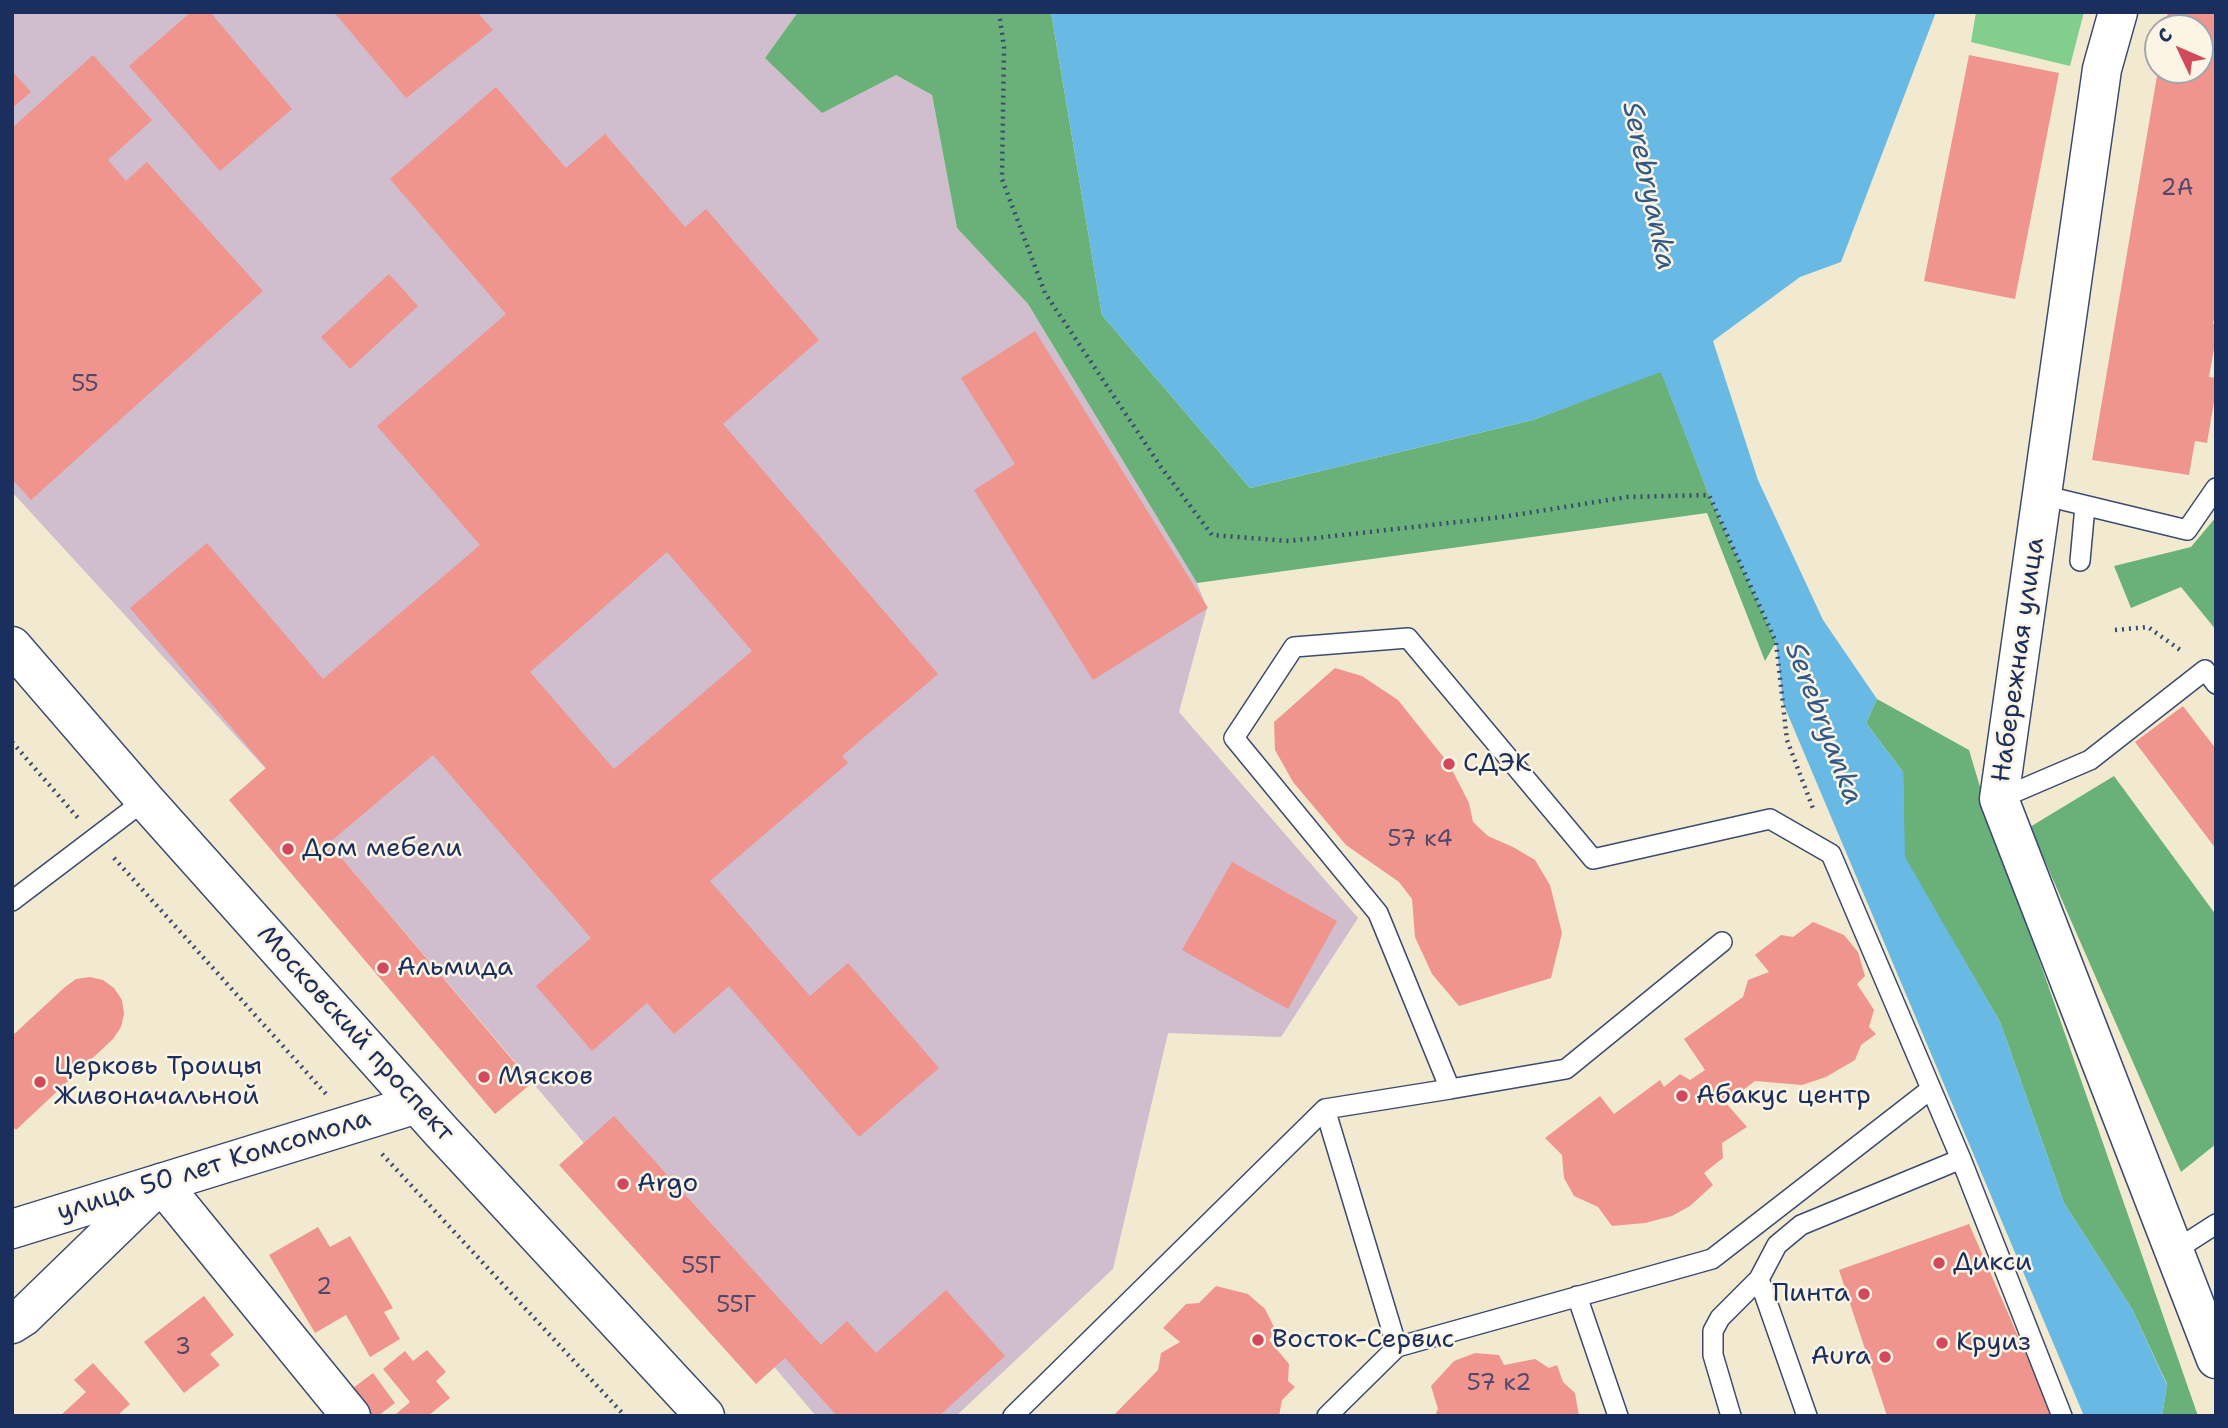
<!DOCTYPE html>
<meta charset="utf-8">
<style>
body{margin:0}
#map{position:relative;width:2228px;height:1428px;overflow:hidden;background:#f2ead0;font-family:"Shantell Sans",sans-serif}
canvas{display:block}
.frame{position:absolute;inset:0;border:14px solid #1b2f5e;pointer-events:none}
.north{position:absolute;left:2144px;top:14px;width:70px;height:70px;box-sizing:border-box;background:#fcf5e5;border:2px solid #a2a6af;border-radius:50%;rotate:314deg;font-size:19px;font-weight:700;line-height:28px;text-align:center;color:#1b2f5e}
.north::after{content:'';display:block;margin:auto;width:24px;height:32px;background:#d1495b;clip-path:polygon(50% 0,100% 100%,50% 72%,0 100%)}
</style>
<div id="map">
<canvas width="2228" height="1428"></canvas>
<div class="frame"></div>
<div class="north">С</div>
</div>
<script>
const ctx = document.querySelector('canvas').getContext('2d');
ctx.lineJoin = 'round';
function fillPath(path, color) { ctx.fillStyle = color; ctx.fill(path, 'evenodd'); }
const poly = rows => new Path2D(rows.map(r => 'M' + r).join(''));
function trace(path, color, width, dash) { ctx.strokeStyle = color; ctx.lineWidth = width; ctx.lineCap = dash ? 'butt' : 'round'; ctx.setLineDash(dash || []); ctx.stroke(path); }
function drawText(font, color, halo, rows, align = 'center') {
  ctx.font = font + ' "Shantell Sans",sans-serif'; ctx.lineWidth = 5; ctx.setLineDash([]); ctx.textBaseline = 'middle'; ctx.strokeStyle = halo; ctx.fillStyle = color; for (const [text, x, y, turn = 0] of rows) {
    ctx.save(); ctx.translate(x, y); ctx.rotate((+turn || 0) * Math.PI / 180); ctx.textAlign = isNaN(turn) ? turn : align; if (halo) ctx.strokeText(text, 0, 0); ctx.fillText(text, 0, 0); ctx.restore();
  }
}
const industrial = poly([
 [12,12,798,12,765,58,896,75,932,95,957,228,1028,304,1197,583,1207,608,1179,712,1358,918,1281,1037,1168,1033,1113,1269,956,1416,816,1416,266,769,12,492]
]);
const green = poly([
 [1976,12,2084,12,2070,66,1971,42]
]);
const forest = poly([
 [798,12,1051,12,1102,315,1250,488,1533,420,1661,371,1709,495,1776,642,1765,661,1707,513,1197,583,1028,304,957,228,932,95,896,75,822,113,765,58],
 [2216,517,2216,630,2181,587,2131,608,2114,566,2191,547],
 [1877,699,1969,750,1986,807,2198,1416,2162,1416,2167,1384,2132,1309,2064,1203,2000,1022,1904,857,1903,772,1866,723],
 [2114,776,2216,915,2216,1144,2181,1172,2030,827]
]);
const water = poly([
 [1051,12,1936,12,1841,262,1800,277,1713,341,1758,480,1823,620,1877,699,1866,723,1903,772,1905,857,2000,1022,2064,1203,2132,1309,2167,1385,2162,1416,2084,1416,1783,703,1776,642,1709,495,1661,372,1533,420,1250,488,1102,315]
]);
const building = poly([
 [191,12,210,12,292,109,220,171,129,66],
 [334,12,477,12,493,30,406,98],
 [2168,12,2216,12,2216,308,2213,324,2216,324,2216,338,2209,377,2216,378,2216,390,2207,443,2195,441,2189,475,2092,460,2158,70,2200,70,2200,28,2165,28],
 [93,55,152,120,108,160,126,181,147,162,263,291,31,500,12,479,12,128],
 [1969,55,2059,73,2015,299,1924,281],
 [12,71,31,92,12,108],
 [496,87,566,168,605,134,685,227,706,209,819,340,723,424,938,674,842,756,848,763,710,881,810,996,848,963,939,1068,859,1137,729,986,674,1034,647,1003,592,1051,536,986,591,938,433,755,329,843,532,1083,495,1114,229,800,266,768,130,608,207,543,323,679,480,545,377,426,506,314,390,179],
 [667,552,752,651,614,769,530,672],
 [389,274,418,306,350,369,321,337],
 [1035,331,1208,608,1093,680,974,490,1015,464,961,378],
 [1335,668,1362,676,1398,700,1449,764,1469,803,1473,822,1488,836,1513,847,1535,860,1550,885,1562,933,1551,978,1459,1006,1432,974,1415,937,1412,899,1399,882,1346,845,1293,782,1275,750,1274,722],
 [2183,706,2216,749,2216,849,2135,742],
 [1232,862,1337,921,1288,1009,1182,950],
 [1813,922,1844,935,1858,952,1865,976,1857,984,1874,1010,1869,1027,1876,1034,1861,1045,1855,1060,1826,1077,1802,1085,1755,1081,1726,1103,1747,1127,1722,1143,1723,1158,1704,1173,1713,1185,1690,1206,1672,1216,1645,1223,1612,1226,1598,1207,1574,1196,1564,1178,1562,1155,1545,1138,1600,1096,1614,1114,1660,1080,1664,1087,1680,1074,1690,1080,1705,1070,1684,1039,1743,997,1748,980,1769,972,1755,955,1781,935,1793,937],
 [90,977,103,980,114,988,122,1000,124,1014,121,1027,113,1039,16,1130,12,1126,12,1036,65,987,76,979],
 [614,1116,821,1345,847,1321,876,1353,946,1290,1005,1356,939,1416,837,1416,785,1358,756,1384,559,1165],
 [1969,1224,2053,1416,1887,1416,1839,1270],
 [318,1227,330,1247,350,1236,393,1308,384,1312,400,1339,370,1357,346,1315,315,1333,269,1255],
 [1216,1286,1248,1294,1265,1309,1276,1331,1269,1340,1289,1364,1288,1381,1295,1387,1282,1400,1279,1416,1113,1416,1158,1370,1161,1353,1180,1342,1163,1328,1186,1304,1199,1303],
 [204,1296,234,1335,210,1354,220,1365,184,1393,144,1342],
 [427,1350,446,1372,436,1381,450,1398,428,1416,397,1416,396,1414,410,1402,383,1369,405,1351,413,1361],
 [1475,1353,1499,1355,1504,1365,1535,1359,1549,1368,1557,1365,1563,1382,1575,1393,1579,1416,1435,1416,1438,1409,1431,1386,1454,1361],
 [93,1363,130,1404,120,1413,122,1416,60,1416,86,1392,74,1380],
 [373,1373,395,1403,378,1416,361,1416,345,1394]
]);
const path = poly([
 [999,12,1004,47,1002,179,1045,293,1161,467,1212,535,1289,541,1502,517,1627,497,1709,495,1776,642,1787,740,1814,811],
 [2115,630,2148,627,2183,652],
 [12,742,78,818],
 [114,858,326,1094],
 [382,1154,625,1416]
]);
const lane = poly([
 [2042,495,2187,530,2216,488],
 [2080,561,2085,506],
 [1999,799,2090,760,2205,670,2216,684],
 [12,901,145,800],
 [1450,1089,1566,1069,1722,942],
 [2174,1251,2216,1224],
 [1759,1279,1807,1416],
 [1577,1296,1618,1416],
 [1397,1347,1325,1109,1450,1089,1378,913,1234,738,1294,647,1408,638,1593,859,1770,819,1831,854,1961,1159,2062,1416],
 [1013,1416,1325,1109],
 [1327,1416,1397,1347,1712,1259,1931,1089],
 [1731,1416,1713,1355,1713,1331,1720,1318,1759,1279,1777,1245,1801,1225,1961,1159]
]);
const street = poly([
 [2118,12,2102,69,1999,799,2216,1359],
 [12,1324,23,1317,161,1183,351,1416]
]);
const secondary = poly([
 [12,646,145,800,440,1130,705,1416],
 [12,1229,417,1104]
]);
const markers = [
 [1449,764,7,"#d1495b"],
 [288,849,7,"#d1495b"],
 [383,968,7,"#d1495b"],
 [484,1077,7,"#d1495b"],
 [40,1082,7,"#d1495b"],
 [1682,1096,7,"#d1495b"],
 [623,1184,7,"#d1495b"],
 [1939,1263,7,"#d1495b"],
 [1864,1294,7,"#d1495b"],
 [1258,1340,7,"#d1495b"],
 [1942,1343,7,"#d1495b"],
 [1885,1357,7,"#d1495b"]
];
const numberNames = [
 ["2А",2177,189],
 ["55",85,385],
 ["57 к4",1420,840],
 ["55Г",701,1267],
 ["2",324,1288],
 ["55Г",736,1306],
 ["3",183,1348],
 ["57 к2",1499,1384]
];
const streetNames = [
 ["Набережная улица",2019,660,-82],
 ["Московский проспект",355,1034,48],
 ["улица 50 лет Комсомола",214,1166,-17]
];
const poiNames = [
 ["СДЭК",1463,764],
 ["Дом мебели",302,849],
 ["Альмида",397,968],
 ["Церковь Троицы",54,1067],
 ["Живоначальной",54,1097],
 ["Мясков",498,1077],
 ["Абакус центр",1696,1096],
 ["Argo",637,1184],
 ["Дикси",1953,1263],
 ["Пинта",1850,1294,"right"],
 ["Восток-Сервис",1272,1340],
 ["Круиз",1956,1343],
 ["Aura",1871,1357,"right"]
];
const waterNames = [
 ["Serebryanka",1648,186,78],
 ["Serebryanka",1823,724,69]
];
fillPath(industrial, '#d0bdcd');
fillPath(green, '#82ce8c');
fillPath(forest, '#69b178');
fillPath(water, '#68b9e3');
fillPath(building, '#ef958d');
trace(lane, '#3b4b6f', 22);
trace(street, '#3b4b6f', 41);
trace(secondary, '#3b4b6f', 41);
trace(path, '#3b4b6f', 4.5, [2, 5]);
trace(lane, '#fff', 19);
trace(street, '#fff', 38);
trace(secondary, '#fff', 38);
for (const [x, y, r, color] of markers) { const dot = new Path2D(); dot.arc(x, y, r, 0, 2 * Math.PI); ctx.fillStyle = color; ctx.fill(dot); trace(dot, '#fcf5e5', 2.5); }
drawText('23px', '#50486a', null, numberNames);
drawText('26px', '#1b2f5e', '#fcf5e5', streetNames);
drawText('26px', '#1b2f5e', '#fcf5e5', poiNames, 'left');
drawText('italic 28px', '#325886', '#fcf5e5', waterNames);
</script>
